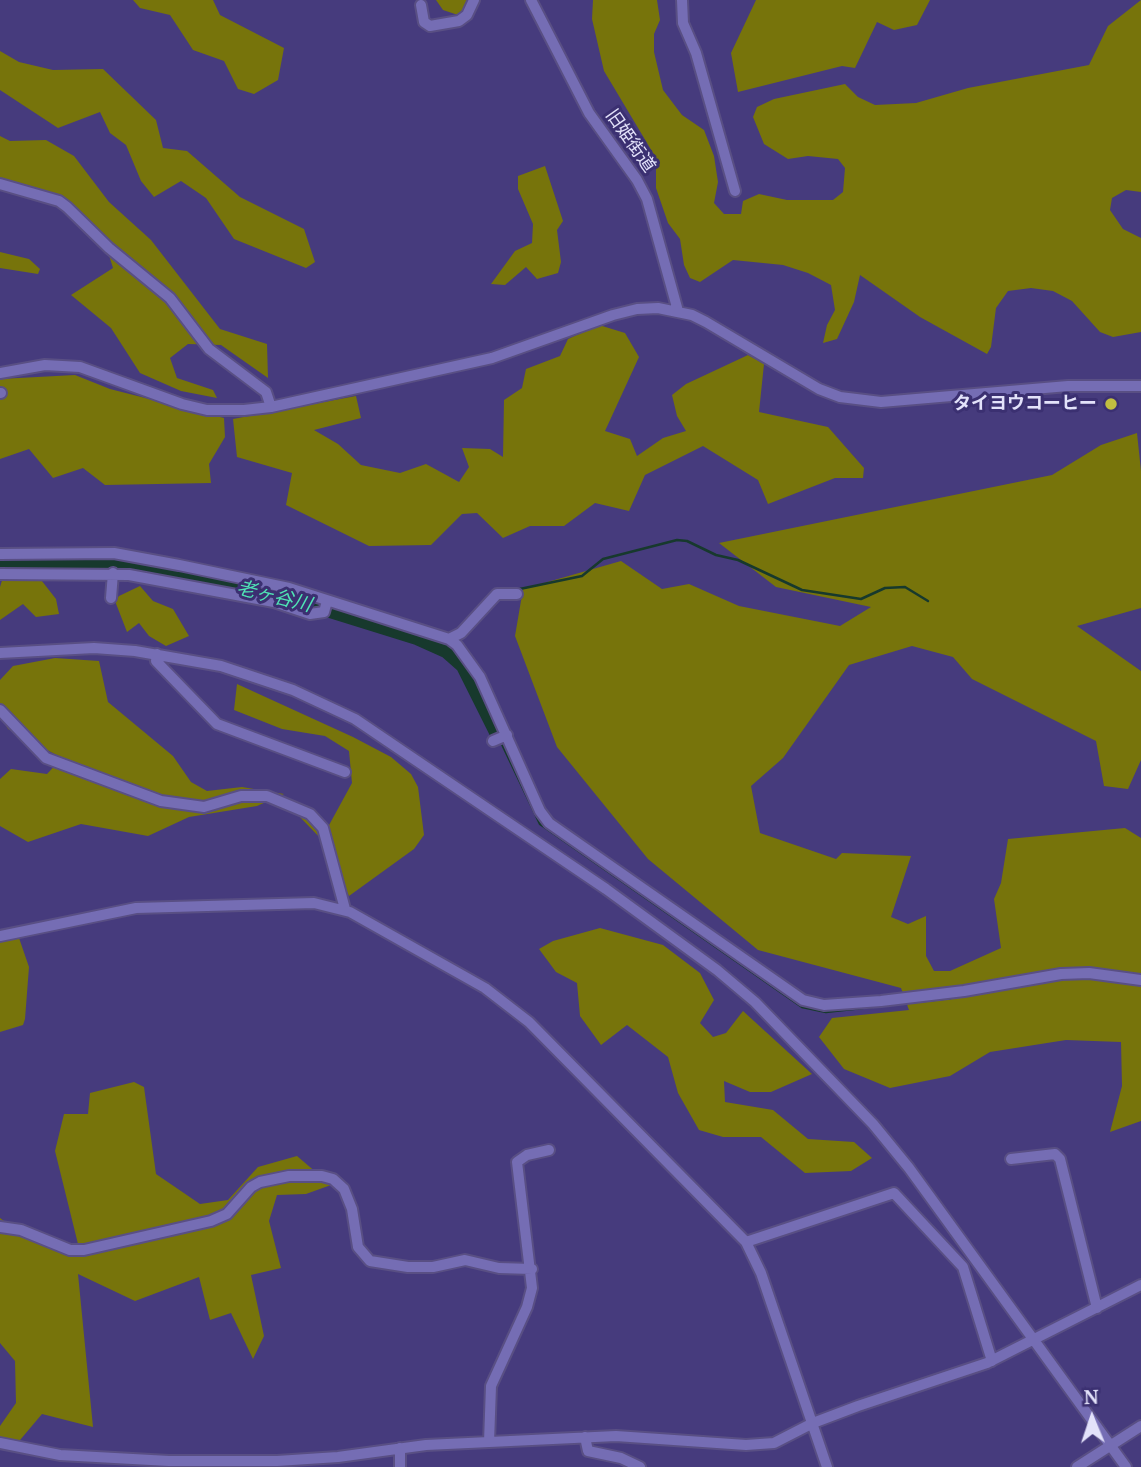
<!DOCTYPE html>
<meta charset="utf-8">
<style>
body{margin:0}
#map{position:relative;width:1141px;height:1467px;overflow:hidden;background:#463b7d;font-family:"Noto Serif",serif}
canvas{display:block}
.north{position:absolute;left:1057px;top:1383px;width:70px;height:70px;-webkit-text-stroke:5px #3b3071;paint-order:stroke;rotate:358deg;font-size:19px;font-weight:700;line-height:28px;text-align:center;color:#e3e2fa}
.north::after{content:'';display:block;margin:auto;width:24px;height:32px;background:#e3e2fa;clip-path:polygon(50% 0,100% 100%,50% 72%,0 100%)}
</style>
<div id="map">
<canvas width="1141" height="1467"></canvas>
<div class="north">N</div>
</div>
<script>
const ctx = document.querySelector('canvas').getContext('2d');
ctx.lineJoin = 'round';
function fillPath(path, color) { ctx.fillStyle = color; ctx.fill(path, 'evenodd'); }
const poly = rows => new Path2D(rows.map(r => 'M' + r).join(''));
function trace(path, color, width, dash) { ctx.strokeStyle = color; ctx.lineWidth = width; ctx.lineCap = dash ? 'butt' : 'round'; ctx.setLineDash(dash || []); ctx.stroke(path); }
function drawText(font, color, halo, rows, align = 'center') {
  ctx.font = font + ' "Noto Serif","Noto Sans JP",serif'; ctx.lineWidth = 6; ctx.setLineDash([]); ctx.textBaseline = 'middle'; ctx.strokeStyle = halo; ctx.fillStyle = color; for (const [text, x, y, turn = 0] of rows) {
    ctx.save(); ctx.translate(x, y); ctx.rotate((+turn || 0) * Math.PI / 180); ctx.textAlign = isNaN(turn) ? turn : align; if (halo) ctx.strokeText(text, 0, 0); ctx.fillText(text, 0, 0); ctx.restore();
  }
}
const forest = poly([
 [133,0,213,0,220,15,284,48,278,80,254,94,238,89,224,61,193,50,170,15,140,8],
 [436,0,470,0,461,16,443,10],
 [593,0,657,0,660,20,654,34,654,52,663,90,682,115,704,130,714,156,718,182,714,203,724,214,741,214,743,201,759,194,787,200,833,200,843,192,845,168,838,159,808,156,788,159,764,144,753,117,757,107,774,99,845,84,858,97,875,105,916,103,968,88,1089,65,1108,26,1141,0,1141,192,1126,190,1112,198,1110,210,1123,229,1141,238,1141,332,1113,337,1100,332,1072,301,1053,291,1031,288,1008,291,996,308,991,347,987,354,920,317,860,275,854,302,837,339,823,343,827,325,835,310,831,285,808,273,783,265,733,260,700,282,690,278,684,265,680,239,668,223,656,188,656,158,604,71,592,19],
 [756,0,930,0,917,25,894,30,877,22,855,68,842,66,738,92,731,53],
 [0,51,19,62,53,70,103,69,156,120,163,148,187,151,240,197,304,229,315,262,306,268,234,239,206,198,181,181,154,197,141,181,126,145,110,133,100,112,58,128,0,90],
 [0,136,10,141,46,140,74,156,109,202,151,240,220,329,267,344,268,378,221,345,188,344,170,358,177,378,213,390,217,398,181,391,140,373,111,328,71,295,113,268,106,246,62,199,0,182],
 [545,166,563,221,557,230,561,262,558,273,537,279,526,267,505,285,491,284,515,251,532,243,533,224,518,189,518,176],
 [0,252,29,259,40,269,38,274,0,268],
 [599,325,625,333,639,357,605,431,630,439,637,456,663,438,686,431,677,416,672,395,686,384,748,355,764,364,759,412,828,427,864,468,863,478,835,478,768,504,758,480,703,446,645,475,629,511,595,503,564,526,530,526,503,538,477,513,462,514,431,545,369,546,286,505,292,473,237,457,233,419,356,396,361,418,314,430,338,444,361,465,400,473,426,464,459,482,469,467,462,448,490,449,503,457,504,400,522,388,526,369,560,356,568,339],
 [75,375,110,389,224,418,225,437,209,464,211,483,105,485,83,468,53,478,29,449,0,459,0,379],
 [1137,433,1141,471,1141,608,1077,626,1141,671,1141,760,1128,789,1104,786,1096,741,972,679,953,657,912,646,849,665,783,758,751,786,760,833,836,859,842,853,911,856,891,917,908,924,926,916,926,956,934,971,950,971,1001,948,994,899,1001,883,1008,839,1125,828,1141,838,1141,1121,1110,1132,1122,1086,1121,1042,1066,1040,990,1052,950,1076,890,1088,844,1069,819,1037,832,1018,909,1010,901,988,758,950,648,859,557,747,515,636,523,589,621,561,662,589,689,584,739,606,840,626,871,607,776,587,719,543,1052,475,1101,445],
 [38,576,56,599,59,614,36,617,23,604,0,620,0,587,3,577],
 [140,586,153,601,173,609,189,636,166,646,149,636,139,623,127,632,115,601,119,596],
 [55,658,99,661,108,702,173,756,191,782,207,791,242,787,284,794,257,806,189,817,148,836,81,824,28,842,0,826,0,779,11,769,47,774,62,758,8,729,0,716,0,680,13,666],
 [237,684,353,737,391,757,411,774,418,787,424,835,414,849,349,896,323,841,299,816,328,827,352,783,349,751,325,736,282,729,234,710],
 [600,928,663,945,700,973,714,1000,700,1023,713,1037,726,1033,743,1011,812,1074,771,1092,750,1092,724,1081,725,1102,773,1110,808,1139,854,1142,872,1158,851,1171,805,1173,761,1137,723,1137,699,1130,678,1093,668,1057,627,1025,601,1045,580,1016,577,983,556,972,539,949,553,941],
 [18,935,29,967,25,1019,23,1025,0,1032,0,938],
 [134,1082,144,1087,156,1174,200,1204,228,1200,258,1167,297,1156,331,1185,306,1194,277,1195,269,1221,281,1268,251,1275,264,1336,253,1359,231,1313,210,1320,199,1277,135,1301,78,1274,93,1427,42,1414,15,1446,0,1443,0,1426,16,1403,15,1361,0,1343,0,1218,31,1241,78,1244,55,1151,64,1114,88,1114,90,1093]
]);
const stream = poly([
 [515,590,582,576,603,559,677,540,687,541,716,555,738,560,802,590,861,599,885,588,905,587,928,601],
 [446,651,453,645],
 [501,742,540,824,802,1007,826,1012,951,998]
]);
const river = poly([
 [0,563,89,562,178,575,282,596,417,638,446,651,463,666,496,732]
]);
const minor = poly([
 [531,0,589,113,637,180,647,199,678,311],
 [682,0,683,23,696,53,735,191],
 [421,5,424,22,430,26,459,21,467,15,474,0],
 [0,184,59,201,67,207,109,248,170,298,209,349,266,392,271,407],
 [0,373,45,365,80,367,182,404,207,410,244,410,271,407,492,358,613,315,637,309,658,308,692,315,706,322,819,389,840,397,881,402,1068,386,1141,386],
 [0,393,1,393],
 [0,554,114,553,179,565,289,588,449,639,457,645,480,677,540,811,549,823,803,1000,824,1005,881,1001,964,991,1061,974,1089,973,1141,980],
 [0,574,129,575,274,602,310,614,324,612,327,601],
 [111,598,113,573],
 [449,639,461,633,497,594,517,594],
 [0,653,94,648,135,651,221,666,293,690,355,719,606,889,717,970,755,1002,873,1124,909,1168,1126,1467],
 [157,654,156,661,217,724,345,772],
 [0,710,46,758,161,801,204,807,241,796,267,796,310,814,323,828,345,909],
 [493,741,507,735],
 [0,936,136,908,314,903,350,912,485,988,529,1022,746,1242,761,1273,827,1467],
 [1011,1159,1055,1154,1060,1159,1097,1308],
 [0,1227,21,1230,70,1250,84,1250,211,1221,227,1214,251,1187,260,1182,289,1176,322,1176,333,1179,344,1189,352,1209,358,1247,370,1261,408,1267,433,1267,465,1260,499,1268,532,1269],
 [746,1242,894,1193,963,1267,992,1361],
 [585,1437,588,1451,621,1458,640,1467],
 [489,1442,491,1386,527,1307,532,1288,517,1162,527,1155,549,1150],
 [0,1443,60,1455,169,1461,277,1461,338,1457,426,1445,616,1436,746,1445,774,1443,813,1423,858,1406,987,1363,1141,1285],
 [400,1467,400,1448],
 [1077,1467,1141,1426]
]);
const markers = [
 [1111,404,7,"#c1be40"]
];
const streetNames = [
 ["旧姫街道",630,141,55]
];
const poiNames = [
 ["タイヨウコーヒー",1097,404]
];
const waterNames = [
 ["老ヶ谷川",274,597,14]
];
fillPath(forest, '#77740b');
trace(stream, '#17392d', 2.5);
trace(river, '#17392d', 14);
trace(minor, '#594f84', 14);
trace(minor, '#756db4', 10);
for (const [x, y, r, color] of markers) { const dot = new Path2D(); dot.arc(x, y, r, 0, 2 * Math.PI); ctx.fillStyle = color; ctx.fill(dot); trace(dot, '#3b3071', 2.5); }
drawText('18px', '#e3e2fa', '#3b3071', streetNames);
drawText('bold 18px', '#e3e2fa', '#3b3071', poiNames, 'right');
drawText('italic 19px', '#50e5b5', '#3b3071', waterNames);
</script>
